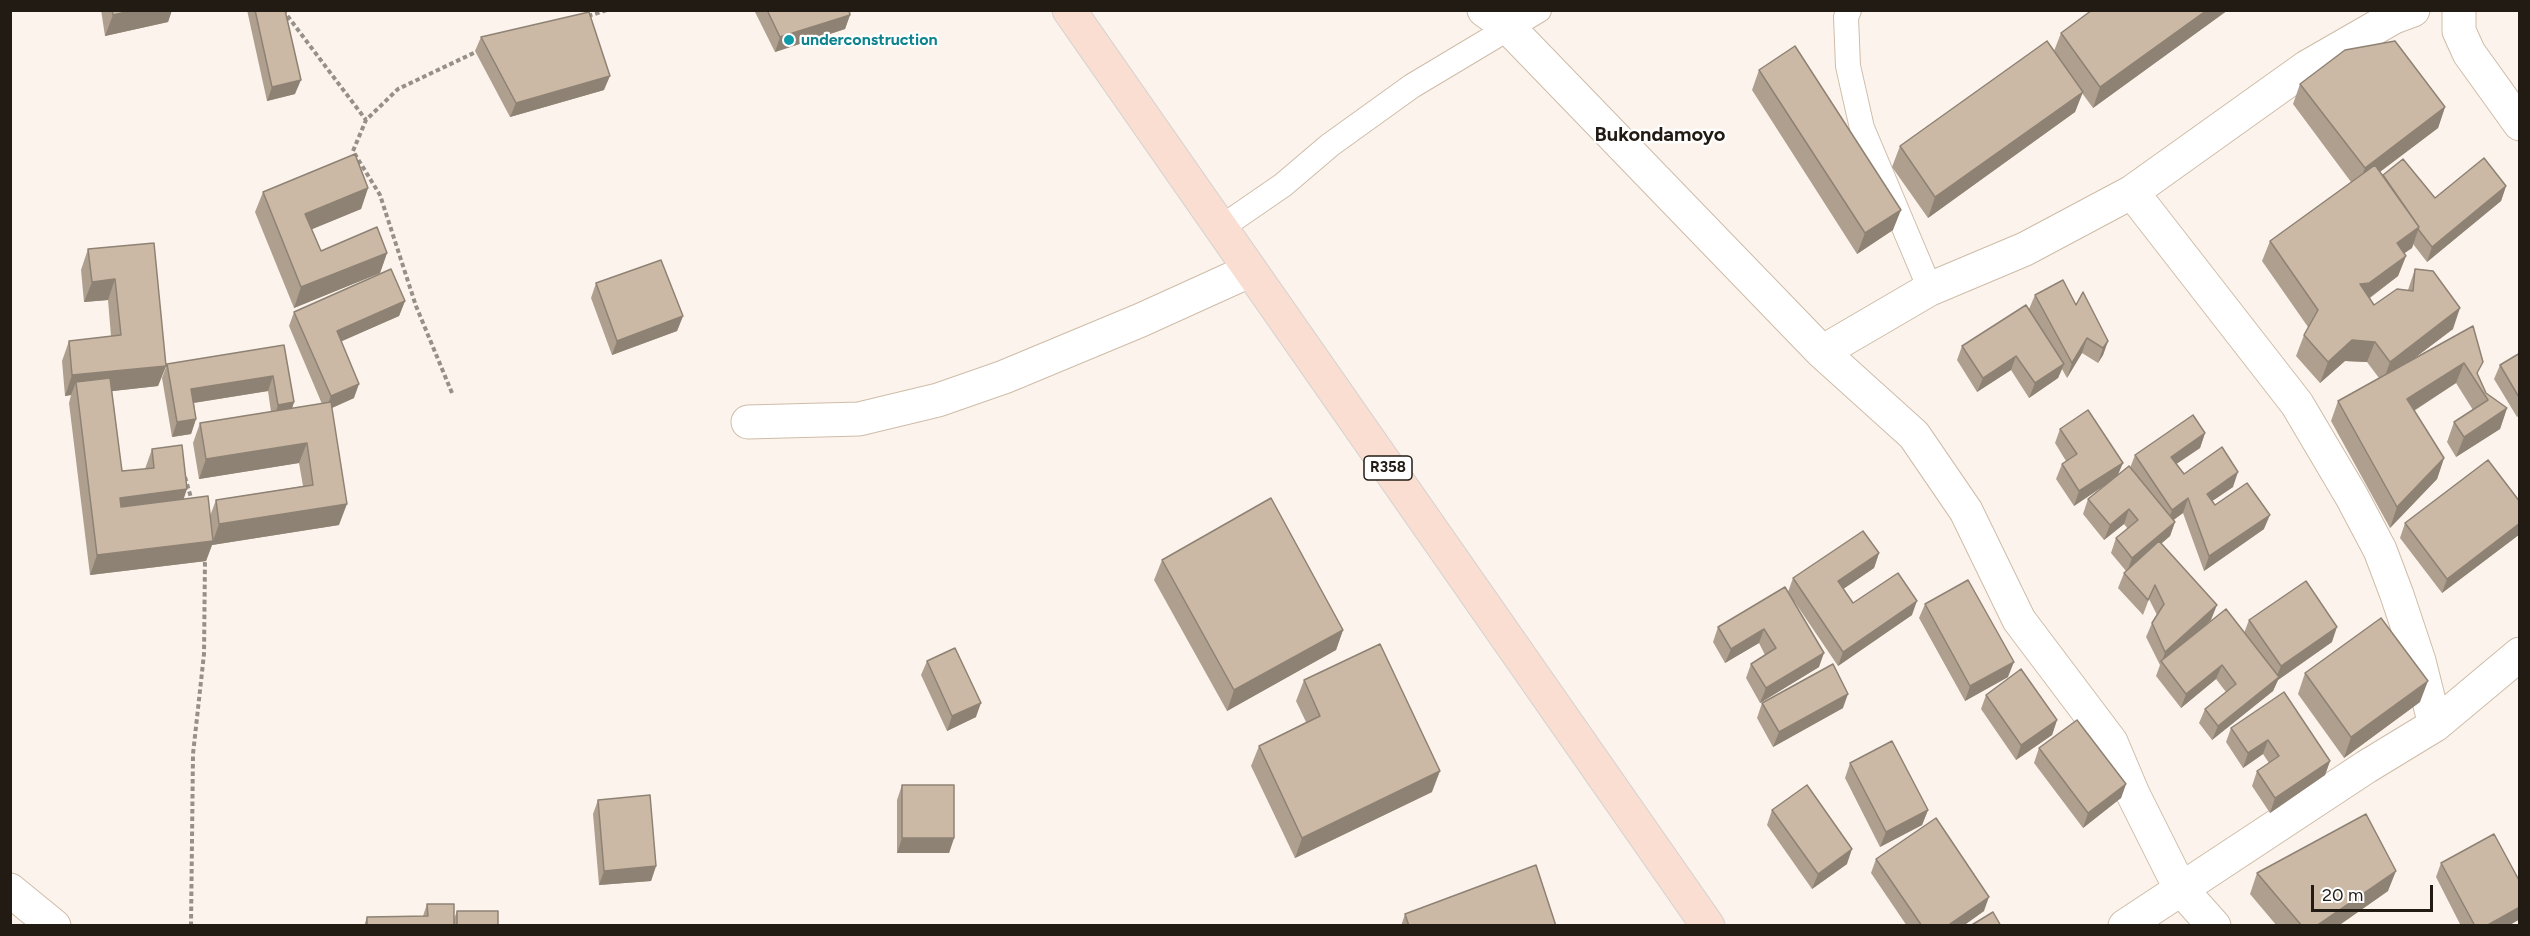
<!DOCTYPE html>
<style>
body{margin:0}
#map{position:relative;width:2530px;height:936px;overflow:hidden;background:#fcf4ec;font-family:Figtree,sans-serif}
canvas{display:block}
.frame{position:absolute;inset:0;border:12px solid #221b13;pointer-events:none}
.scale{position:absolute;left:2311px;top:885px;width:122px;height:27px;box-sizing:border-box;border:3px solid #221b13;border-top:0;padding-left:8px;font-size:18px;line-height:21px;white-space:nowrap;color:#221b13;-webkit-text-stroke:4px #fff;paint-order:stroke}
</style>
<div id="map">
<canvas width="2530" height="936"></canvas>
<div class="frame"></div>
<div class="scale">20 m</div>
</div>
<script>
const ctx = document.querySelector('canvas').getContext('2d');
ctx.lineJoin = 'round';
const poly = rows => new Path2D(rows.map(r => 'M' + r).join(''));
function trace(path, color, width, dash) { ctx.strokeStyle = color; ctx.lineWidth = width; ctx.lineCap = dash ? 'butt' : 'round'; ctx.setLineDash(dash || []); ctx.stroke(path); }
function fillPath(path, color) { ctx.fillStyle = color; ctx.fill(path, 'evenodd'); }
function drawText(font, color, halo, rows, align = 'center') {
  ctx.font = font + ' Figtree,sans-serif'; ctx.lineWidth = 4.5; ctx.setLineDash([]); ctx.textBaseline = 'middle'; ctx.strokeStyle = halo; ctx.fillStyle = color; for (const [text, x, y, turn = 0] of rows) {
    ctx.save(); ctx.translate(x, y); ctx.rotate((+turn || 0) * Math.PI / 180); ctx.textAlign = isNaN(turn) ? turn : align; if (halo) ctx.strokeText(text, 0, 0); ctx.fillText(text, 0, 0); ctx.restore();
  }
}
const path = poly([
 [283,10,366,120],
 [588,16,607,10],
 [452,393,416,306,380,195,353,151,366,120,398,89,480,50],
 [185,477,192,501],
 [191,926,193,754,204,654,205,558]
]);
const lane = poly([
 [1849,10,1846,17,1848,66,1862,128,1930,289],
 [1222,227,1283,185,1330,145,1412,86,1539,10]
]);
const street = poly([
 [1484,10,1508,27,1822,352,1914,435,1966,511,2019,620,2111,742,2133,794,2180,888,2214,926],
 [2459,10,2459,31,2469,53,2520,124],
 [2132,192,2297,404,2352,497,2380,550,2397,595,2419,661,2435,725],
 [1822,352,1930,289,2025,249,2132,192,2307,67,2394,17,2413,10],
 [748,422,859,419,938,400,1004,377,1141,320,1249,271],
 [10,890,54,926],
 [2125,926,2366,767,2435,725,2520,654]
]);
const primary = poly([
 [1069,10,1708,926]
]);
const wall = poly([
 [101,10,172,10,168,22,105,36],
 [247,10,285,10,295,94,267,101],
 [754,10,849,10,850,15,845,29,775,52],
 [2092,10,2228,10,2093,108,2082,93,2075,112,1928,218,1892,167,1900,146,2054,51,2061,33],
 [481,37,604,90,510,117,475,51],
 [1759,70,1893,230,1857,254,1752,90],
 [2300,84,2445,107,2438,128,2380,172,2383,175,2435,198,2506,186,2501,201,2427,262,2413,244,2412,248,2404,253,2406,256,2398,276,2370,298,2374,305,2408,290,2415,269,2453,329,2413,359,2473,326,2478,375,2486,393,2507,408,2500,429,2456,457,2447,442,2454,422,2473,410,2456,383,2414,411,2444,458,2437,479,2390,528,2331,421,2338,401,2379,378,2367,362,2345,361,2320,383,2296,356,2304,335,2308,327,2262,261,2270,241,2351,182,2293,104],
 [368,188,361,209,312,229,321,251,387,253,380,273,294,308,255,212,263,192],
 [154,243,166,366,158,386,112,391,122,471,145,469,152,449,184,499,210,516,216,500,303,486,299,463,199,479,193,443,200,423,271,412,268,391,194,403,196,419,191,434,172,437,162,378,167,364,284,345,294,402,292,409,322,404,289,326,294,312,405,301,399,316,341,341,354,398,332,408,339,525,212,545,206,561,90,575,69,403,71,395,65,396,62,361,69,341,111,336,108,300,84,302,81,270,88,249],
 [596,283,683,316,677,331,612,355,591,298],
 [2035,295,2076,305,2108,341,2103,355,2098,363,2082,353,2067,378,2062,369,2058,378,2029,398,2011,370,1977,392,1957,360,1962,346,2029,309],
 [2520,353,2520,415,2517,417,2494,379,2500,365],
 [2060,429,2118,474,2130,468,2135,455,2205,433,2200,448,2176,464,2184,474,2233,487,2212,501,2215,505,2264,529,2204,571,2183,513,2174,520,2175,522,2170,536,2161,544,2211,620,2200,630,2244,633,2249,620,2332,642,2278,680,2273,691,2212,740,2199,723,2205,709,2226,692,2216,679,2181,708,2156,676,2160,665,2146,637,2152,623,2157,615,2149,599,2143,615,2118,588,2124,573,2126,571,2111,553,2116,538,2128,529,2124,524,2104,540,2083,514,2088,499,2106,484,2074,506,2056,479,2062,464,2066,461,2055,443],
 [2520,502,2520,534,2442,593,2400,538,2405,523],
 [1879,553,1874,568,1843,589,1853,603,1912,615,1838,666,1794,601,1819,667,1760,703,1746,678,1751,664,1765,655,1759,643,1725,663,1713,642,1718,627,1788,592,1793,578],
 [1162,560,1343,630,1336,650,1227,711,1154,580],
 [1925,604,2008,677,1965,701,1919,618],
 [927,661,976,717,947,731,921,675],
 [2305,673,2420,702,2344,758,2298,694],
 [1304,680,1432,792,1295,858,1251,766,1259,746,1306,722,1296,701],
 [1986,695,2057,720,2052,735,2016,760,1981,709],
 [1762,703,1843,708,1773,747,1757,718],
 [2231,728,2330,761,2325,775,2270,813,2252,786,2257,771,2269,763,2263,754,2243,768,2226,742],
 [2039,748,2126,784,2121,798,2083,828,2034,763],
 [1850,763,1928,810,1922,825,1880,847,1845,778],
 [902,785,954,838,949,853,897,853,897,800],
 [598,800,656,866,651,881,599,885,593,814],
 [1772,810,1847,864,1812,889,1767,825],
 [1876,859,1984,911,1963,926,1907,926,1871,873],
 [2441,863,2520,882,2520,919,2508,926,2461,926,2436,877],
 [2257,873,2388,891,2338,926,2277,926,2250,894],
 [427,904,454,919,457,911,498,926,364,926,367,917,423,916],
 [1405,914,1556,926,1401,926]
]);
const shadedWall = poly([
 [134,10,172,10,168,22,105,36,113,15],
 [2207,10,2228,10,2093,108,2100,87],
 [850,15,845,29,775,52,780,37],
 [610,76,604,90,510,117,516,103],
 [301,80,295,94,267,101,272,87],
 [2083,92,2075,112,1928,218,1935,197],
 [2445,107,2438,128,2357,189,2365,168],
 [2506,186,2501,201,2427,262,2432,247],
 [368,188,361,209,298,235,305,214],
 [1901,210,1893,230,1857,254,1865,233],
 [2419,227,2412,248,2389,264,2397,243],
 [387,253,380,273,294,308,301,287],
 [2406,256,2398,276,2361,304,2360,284],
 [115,279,108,300,84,302,92,282],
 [405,301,399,316,331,346,337,331],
 [2460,308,2453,329,2383,382,2390,362],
 [683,316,677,331,612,355,617,341],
 [2087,338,2082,353,2067,378,2072,363],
 [2352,340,2375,342,2367,362,2345,361,2320,383,2328,362],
 [2108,341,2103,355,2098,363,2103,348],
 [2016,356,2011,370,1977,392,1983,378],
 [2464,363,2456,383,2399,420,2407,399],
 [2064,364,2058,378,2029,398,2035,383],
 [166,366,158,386,78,395,76,382,71,395,65,396,72,375],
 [273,376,268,391,186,404,191,389],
 [359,384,354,398,325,411,331,396],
 [294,402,289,417,273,420,278,405],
 [2507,408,2500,429,2456,457,2464,437],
 [196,419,191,434,172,437,177,422],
 [2205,433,2200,448,2166,471,2171,457],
 [307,443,299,463,199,479,206,459],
 [2444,458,2437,479,2390,528,2397,507],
 [2123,463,2117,477,2074,506,2079,491],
 [2238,472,2233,487,2202,508,2207,494],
 [187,489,180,510,112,518,120,498],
 [2188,498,2183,513,2167,524,2172,510],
 [347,504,339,525,212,545,206,561,90,575,97,555,213,541,219,524],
 [2129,509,2124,524,2104,540,2110,525],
 [2270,515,2264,529,2204,571,2209,556],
 [2175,522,2170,536,2127,572,2132,558],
 [2520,523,2520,534,2442,593,2447,579],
 [1879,553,1874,568,1833,596,1838,581],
 [1917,601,1912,615,1838,666,1843,652],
 [2217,605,2211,620,2163,664,2162,662,2165,652],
 [2337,627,2332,642,2278,680,2273,691,2212,740,2218,726,2276,678,2281,666],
 [1764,629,1759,643,1725,663,1731,649],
 [1343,630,1336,650,1227,711,1234,690],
 [1824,653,1819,667,1760,703,1766,688],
 [2014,662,2008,677,1965,701,1970,686],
 [2222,665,2216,679,2181,708,2186,694],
 [2428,681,2420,702,2344,758,2351,737],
 [1848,694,1843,708,1773,747,1779,732],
 [981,703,976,717,947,731,952,716],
 [2057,720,2052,735,2016,760,2021,745],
 [2268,740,2263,754,2243,768,2248,753],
 [2330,761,2325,775,2270,813,2275,798],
 [1440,771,1432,792,1295,858,1302,838],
 [2126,784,2121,798,2083,828,2088,813],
 [1928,810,1922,825,1880,847,1886,832],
 [902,838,954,838,949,853,897,853],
 [1852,849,1847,864,1812,889,1818,874],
 [656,866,651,881,599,885,604,871],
 [2396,871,2388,891,2338,926,2316,926],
 [1989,897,1984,911,1963,926,1947,926],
 [2520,907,2520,919,2508,926,2486,926]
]);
const building = poly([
 [112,10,134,10,113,15,112,10],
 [255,10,285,10,301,80,272,87,255,10],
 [767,10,849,10,850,15,780,37,767,10],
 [2092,10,2207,10,2100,87,2061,33,2092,10],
 [589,12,610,76,516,103,481,37,589,12],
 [2047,41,2083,92,1935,197,1900,146,2047,41],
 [2395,41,2445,107,2365,168,2300,84,2345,50,2395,41],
 [1795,46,1901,210,1865,233,1759,70,1795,46],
 [355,154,368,188,305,214,321,251,377,227,387,253,301,287,263,192,355,154],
 [2484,158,2506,186,2432,247,2418,229,2419,227,2383,175,2403,159,2435,198,2484,158],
 [2375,165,2419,227,2397,243,2406,256,2369,283,2360,284,2374,305,2397,289,2413,291,2415,269,2433,271,2460,308,2390,362,2375,342,2352,340,2328,362,2304,335,2318,310,2270,241,2375,165],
 [154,243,166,366,72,375,69,341,121,335,115,279,92,282,88,249,154,243],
 [661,260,683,316,617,341,596,283,661,260],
 [391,269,405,301,337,331,359,384,331,396,294,312,391,269],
 [2063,280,2076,305,2083,292,2108,341,2103,348,2087,338,2072,363,2035,295,2063,280],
 [2026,305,2064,364,2035,383,2016,356,1983,378,1962,346,2026,305],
 [2473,326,2483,362,2477,373,2486,393,2507,408,2464,437,2454,422,2488,400,2464,363,2407,399,2444,458,2397,507,2338,401,2473,326],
 [284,345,294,402,278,405,273,376,191,389,196,419,177,422,167,364,284,345],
 [2520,353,2520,399,2500,365,2520,353],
 [110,378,122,471,154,468,152,449,182,445,187,489,120,498,121,507,208,496,213,541,97,555,76,382,110,378],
 [331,402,347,504,219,524,216,500,313,485,307,443,206,459,200,423,331,402],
 [2088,410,2123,463,2079,491,2062,464,2077,454,2060,429,2088,410],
 [2193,415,2205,433,2171,457,2184,474,2222,447,2238,472,2207,494,2215,505,2247,483,2270,515,2209,556,2188,498,2172,510,2135,455,2193,415],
 [2488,460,2520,502,2520,523,2447,579,2405,523,2488,460],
 [2129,466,2175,522,2132,558,2116,538,2138,520,2129,509,2110,525,2088,499,2129,466],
 [1271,498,1343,630,1234,690,1162,560,1271,498],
 [1863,531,1879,553,1838,581,1853,603,1898,573,1917,601,1843,652,1793,578,1863,531],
 [2159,541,2217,605,2165,652,2152,623,2164,604,2155,585,2148,600,2124,573,2159,541],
 [1968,580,2014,662,1970,686,1925,604,1968,580],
 [2306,581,2337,627,2281,666,2249,620,2306,581],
 [1785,587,1824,653,1766,688,1751,664,1776,648,1764,629,1731,649,1718,627,1785,587],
 [2226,609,2279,677,2218,726,2205,709,2236,684,2222,665,2186,694,2161,661,2226,609],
 [2381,618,2428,681,2351,737,2305,673,2381,618],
 [1380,644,1440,771,1302,838,1259,746,1320,716,1304,680,1380,644],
 [955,648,981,703,952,716,927,661,955,648],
 [1833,664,1848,694,1779,732,1762,703,1833,664],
 [2021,669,2057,720,2021,745,1986,695,2021,669],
 [2284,692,2330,761,2275,798,2257,771,2279,756,2268,740,2248,753,2231,728,2284,692],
 [2077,720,2126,784,2088,813,2039,748,2077,720],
 [1892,741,1928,810,1886,832,1850,763,1892,741],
 [902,785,954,785,954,838,902,838,902,785],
 [1807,785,1852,849,1818,874,1772,810,1807,785],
 [650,795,656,866,604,871,598,800,650,795],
 [2366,814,2396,871,2316,926,2302,926,2257,873,2366,814],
 [1936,818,1989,897,1947,926,1922,926,1876,859,1936,818],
 [2494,834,2520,882,2520,907,2486,926,2475,926,2441,863,2494,834],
 [1536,865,1556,926,1409,926,1405,914,1536,865],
 [427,904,454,904,454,926,367,926,367,917,428,916,427,904],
 [457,911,498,911,498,926,457,926,457,911],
 [1993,912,2001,926,1970,926,1993,912]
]);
const markers = [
 [789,40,6,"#0f9aa8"]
];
const shields = [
 [1388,468,48]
];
const shieldNames = [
 ["R358",1388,468]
];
const cultureNames = [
 ["underconstruction",801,40]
];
const quarterNames = [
 ["Bukondamoyo",1660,135]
];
trace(lane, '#cebca8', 26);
trace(street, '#cebca8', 35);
trace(primary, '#d3d1d0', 35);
trace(path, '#979088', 4, [4.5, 3]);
trace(lane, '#fff', 24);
trace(street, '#fff', 33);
trace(primary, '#faded2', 33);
fillPath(wall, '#af9f8e');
fillPath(shadedWall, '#8e8274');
fillPath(building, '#cbb9a5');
trace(building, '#8e8274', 1.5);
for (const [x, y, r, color] of markers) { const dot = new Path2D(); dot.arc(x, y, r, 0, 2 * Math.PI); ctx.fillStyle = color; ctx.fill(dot); trace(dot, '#fff', 2); }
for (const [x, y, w] of shields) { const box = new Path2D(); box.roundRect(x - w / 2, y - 12, w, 24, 4.5); ctx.fillStyle = '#fff'; ctx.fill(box); trace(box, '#221b13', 1.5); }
drawText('bold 15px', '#221b13', null, shieldNames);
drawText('bold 16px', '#0d838f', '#fff', cultureNames, 'left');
drawText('bold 20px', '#221b13', '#fff', quarterNames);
</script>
